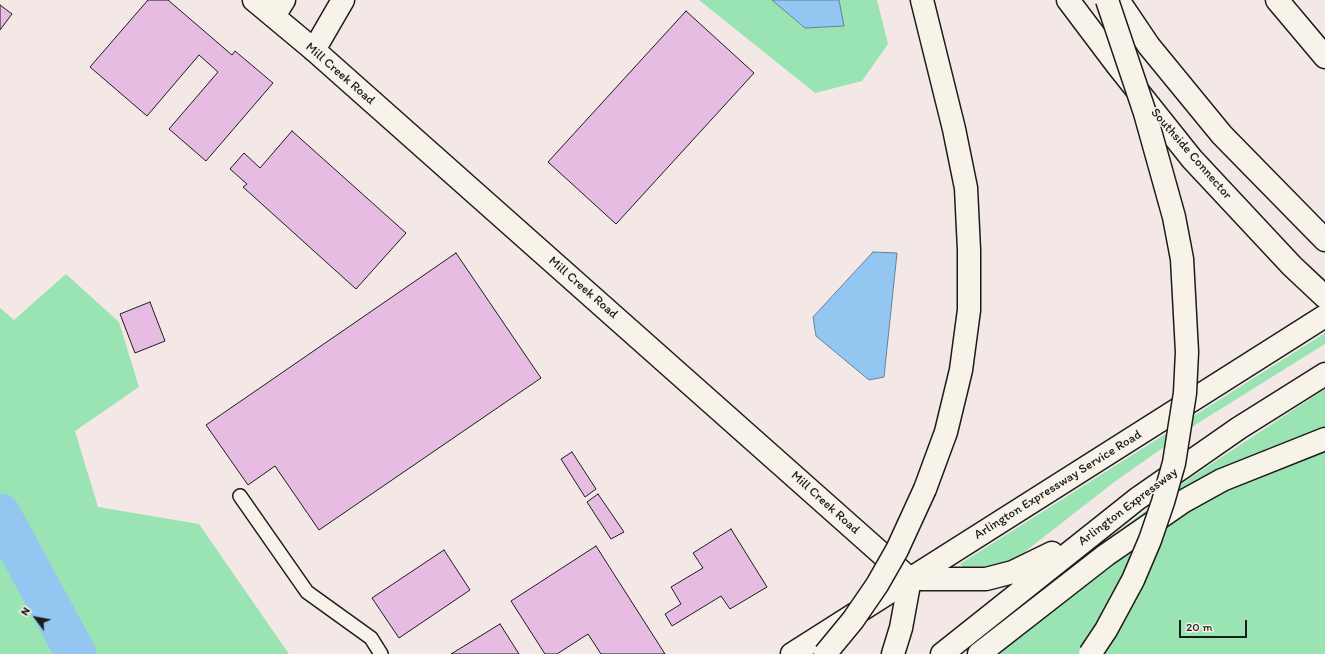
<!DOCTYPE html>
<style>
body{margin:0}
#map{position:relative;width:1325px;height:654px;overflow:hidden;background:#f4e8e7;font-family:Itim,sans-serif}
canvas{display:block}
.north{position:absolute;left:16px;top:598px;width:40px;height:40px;-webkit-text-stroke:3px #f7f3e8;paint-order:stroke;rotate:302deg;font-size:11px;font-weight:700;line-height:16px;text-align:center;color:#1c1c1c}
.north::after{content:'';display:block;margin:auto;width:14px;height:18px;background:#1c1c1c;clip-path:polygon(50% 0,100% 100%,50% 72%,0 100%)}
.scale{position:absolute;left:1179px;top:620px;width:68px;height:18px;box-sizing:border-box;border:2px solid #1c1c1c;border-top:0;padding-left:5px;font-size:12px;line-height:14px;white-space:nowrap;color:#1c1c1c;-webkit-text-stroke:3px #f7f3e8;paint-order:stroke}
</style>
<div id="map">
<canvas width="1325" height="654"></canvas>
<div class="north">N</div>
<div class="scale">20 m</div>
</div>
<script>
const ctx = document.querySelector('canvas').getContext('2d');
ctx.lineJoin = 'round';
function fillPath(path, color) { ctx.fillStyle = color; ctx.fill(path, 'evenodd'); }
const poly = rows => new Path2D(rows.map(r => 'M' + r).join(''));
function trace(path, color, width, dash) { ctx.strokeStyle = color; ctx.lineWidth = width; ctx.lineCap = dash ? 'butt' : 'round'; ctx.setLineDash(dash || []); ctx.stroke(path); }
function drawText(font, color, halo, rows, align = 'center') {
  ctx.font = font + ' Itim,sans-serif'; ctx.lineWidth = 3.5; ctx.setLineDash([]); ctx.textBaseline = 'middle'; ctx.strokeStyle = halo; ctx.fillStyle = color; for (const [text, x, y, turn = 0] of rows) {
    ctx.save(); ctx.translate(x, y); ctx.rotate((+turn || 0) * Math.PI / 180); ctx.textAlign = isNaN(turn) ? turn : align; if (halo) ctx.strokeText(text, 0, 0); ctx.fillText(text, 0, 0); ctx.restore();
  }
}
const green = poly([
 [699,0,772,0,805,28,844,26,839,0,877,0,888,44,862,81,815,93],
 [66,274,119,322,139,387,75,431,98,507,199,524,289,654,0,654,0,308,14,320],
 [1325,333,1325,344,1198,423,1113,483,1013,561,984,569,964,568,960,564],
 [1325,389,1325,429,1079,562,1079,560,1190,478],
 [1325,450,1325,654,990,654,1168,521,1229,488]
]);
const water = poly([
 [772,0,839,0,844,26,805,28,772,0],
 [873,252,897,253,884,377,869,380,816,336,813,317,873,252]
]);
const river = poly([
 [0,514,76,654]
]);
const building = poly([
 [148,0,168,0,232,55,235,51,273,83,206,161,169,129,218,72,199,55,147,116,90,67,148,0],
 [0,5,12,14,0,30,0,5],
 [686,11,754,73,616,224,548,162,686,11],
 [292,131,406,233,356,289,243,187,247,184,230,169,244,153,260,168,292,131],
 [456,253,541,378,319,530,275,466,248,485,206,425,456,253],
 [150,302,165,341,135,353,120,314,150,302],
 [572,452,596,489,585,497,561,459,572,452],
 [598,494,624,532,611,539,587,502,598,494],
 [731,529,767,587,730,609,721,596,672,626,665,614,681,604,671,587,703,568,693,553,731,529],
 [596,546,665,654,601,654,588,634,557,654,545,654,511,601,596,546],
 [444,550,470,590,399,638,372,598,444,550],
 [500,624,519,654,451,654,500,624]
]);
const lane = poly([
 [240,496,307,592,371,638,381,654]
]);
const street = poly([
 [1277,0,1325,57],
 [274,16,284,0],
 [314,50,343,0],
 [910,579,1325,316]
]);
const secondary = poly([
 [254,0,314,50,910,579,792,654]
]);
const highway = poly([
 [922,0,954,129,966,188,969,250,969,310,961,370,946,432,925,489],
 [1068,0,1117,65,1192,159,1292,266,1325,297],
 [1118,0,1149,46,1222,135,1325,240],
 [893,654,901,628,910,579,986,579,1013,572,1052,553],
 [942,654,1137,499,1239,428,1325,374],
 [979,654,1106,555,1184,501,1222,480,1325,439]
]);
const highwayBridge = poly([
 [825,654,853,620,877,585,897,550,925,489],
 [1090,654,1106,630,1133,580,1150,540,1163,502,1174,463,1179,431,1185,393,1187,352,1182,259,1174,217,1145,113,1107,0]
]);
const streetNames = [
 ["Mill Creek Road",340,74,41],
 ["Southside Connector",1191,154,49],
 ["Mill Creek Road",583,288,41],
 ["Arlington Expressway Service Road",1058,485,-32],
 ["Mill Creek Road",825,503,42],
 ["Arlington Expressway",1128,507,-37]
];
fillPath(green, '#9ae3b3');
fillPath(water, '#93c6f0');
trace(water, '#63829b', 1);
trace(river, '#93c6f0', 41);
fillPath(building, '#e6bce3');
trace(building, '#1c1c1c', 1);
trace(lane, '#1c1c1c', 16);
trace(street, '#1c1c1c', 25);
trace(secondary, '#1c1c1c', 25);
trace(highway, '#1c1c1c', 25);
trace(lane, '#f7f3e8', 13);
trace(street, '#f7f3e8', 22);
trace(secondary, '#f7f3e8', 22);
trace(highway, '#f7f3e8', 22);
trace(highwayBridge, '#1c1c1c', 25, []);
trace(highwayBridge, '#f7f3e8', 22);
drawText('13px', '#1c1c1c', '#f7f3e8', streetNames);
</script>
